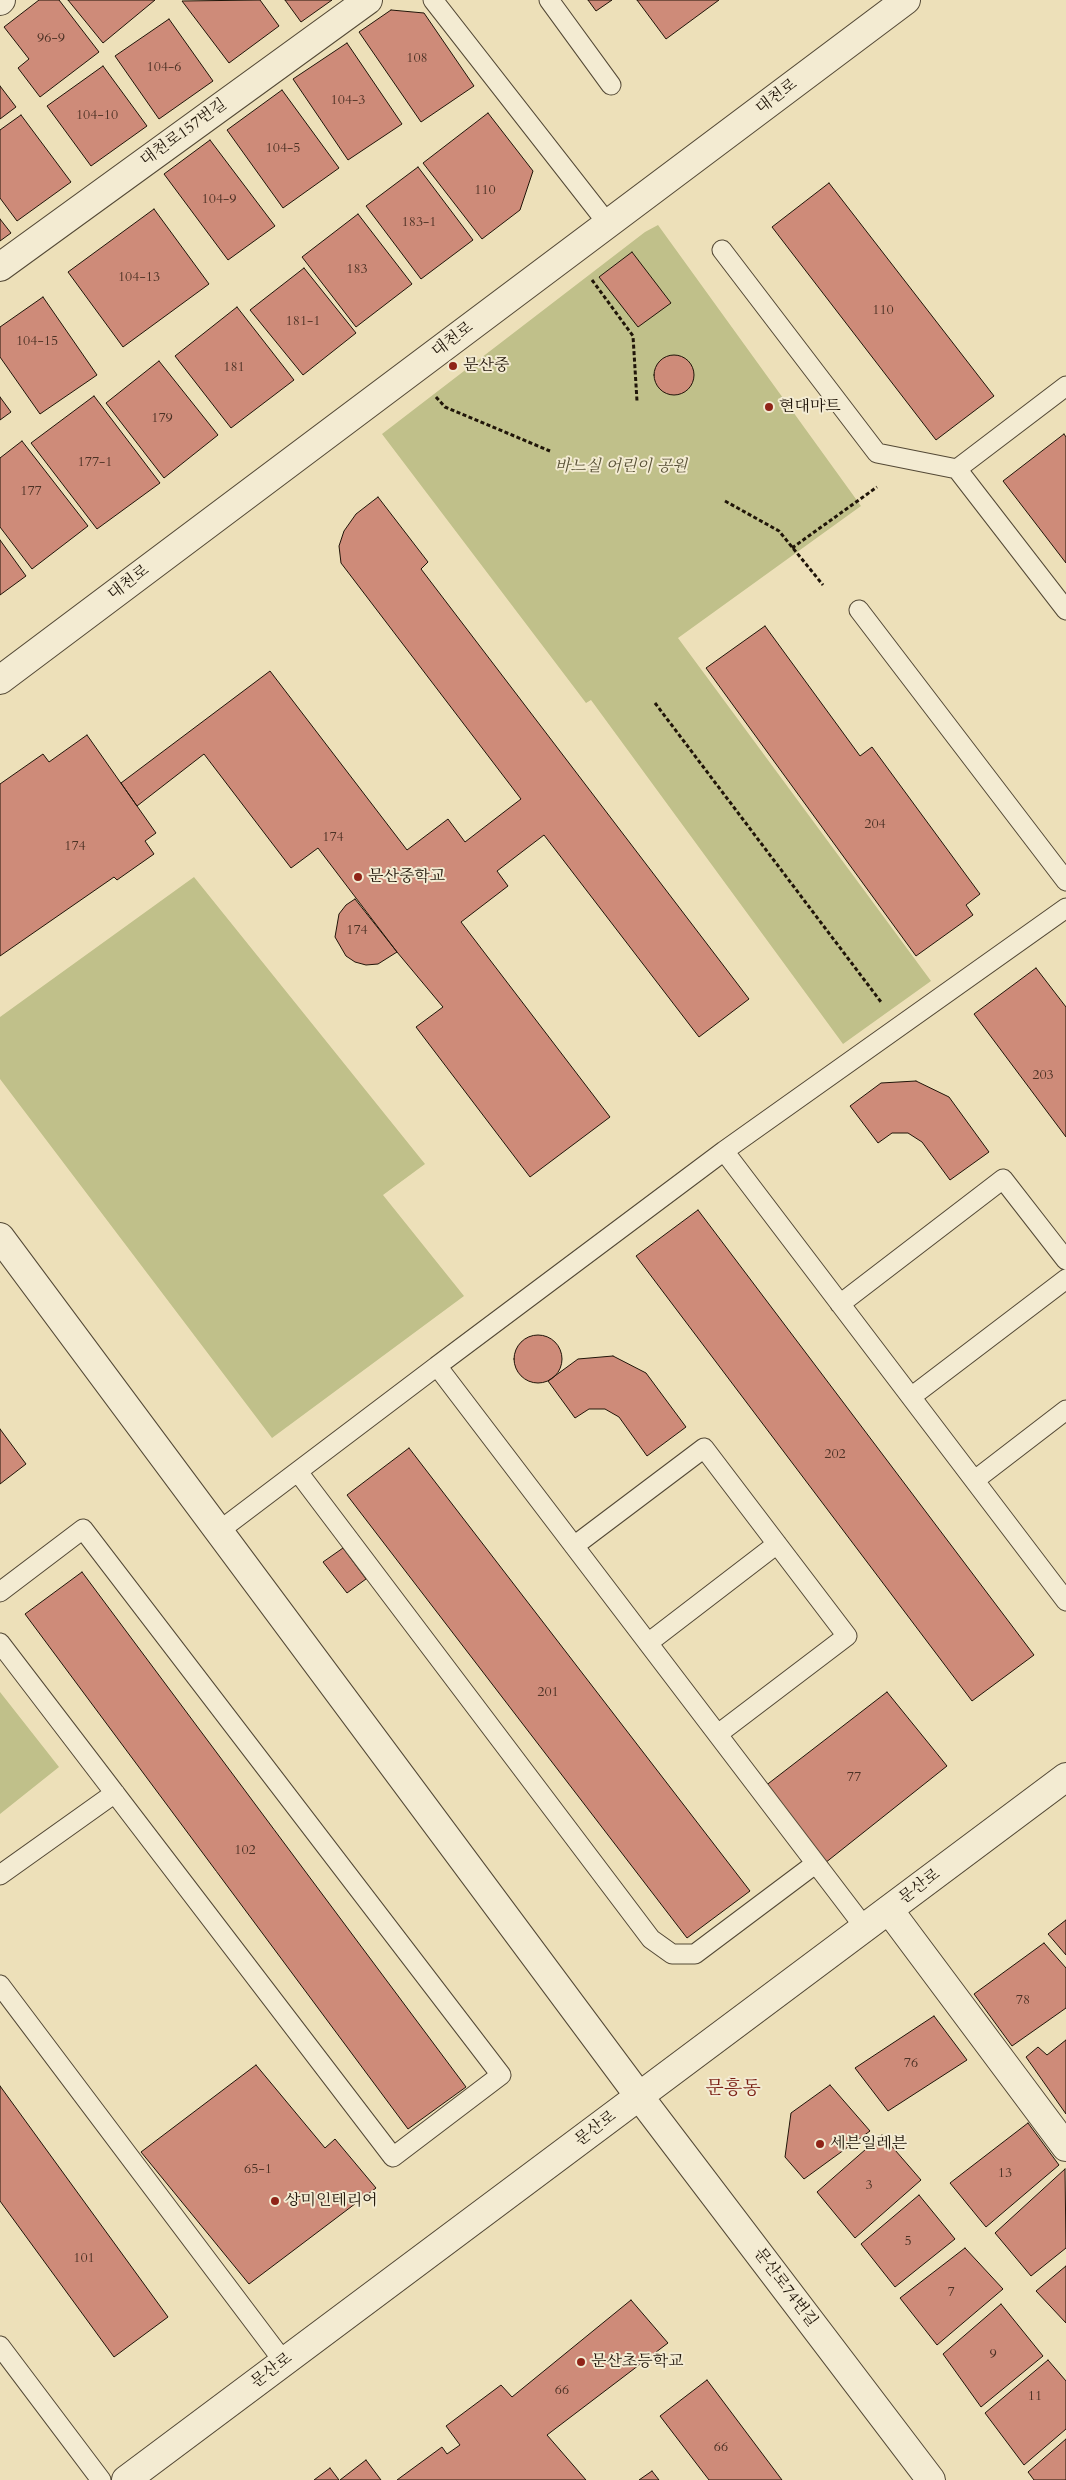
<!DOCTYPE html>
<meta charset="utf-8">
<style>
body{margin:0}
canvas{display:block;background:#ede0b9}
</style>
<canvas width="1066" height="2480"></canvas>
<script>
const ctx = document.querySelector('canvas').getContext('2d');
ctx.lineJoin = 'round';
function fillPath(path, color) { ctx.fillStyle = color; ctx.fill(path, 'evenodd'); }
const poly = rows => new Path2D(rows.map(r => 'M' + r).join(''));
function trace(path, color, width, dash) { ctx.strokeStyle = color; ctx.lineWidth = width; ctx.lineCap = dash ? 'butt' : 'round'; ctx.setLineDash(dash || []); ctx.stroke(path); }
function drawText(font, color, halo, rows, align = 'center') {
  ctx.font = font + ' Cardo,"Noto Serif KR",serif'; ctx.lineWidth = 4; ctx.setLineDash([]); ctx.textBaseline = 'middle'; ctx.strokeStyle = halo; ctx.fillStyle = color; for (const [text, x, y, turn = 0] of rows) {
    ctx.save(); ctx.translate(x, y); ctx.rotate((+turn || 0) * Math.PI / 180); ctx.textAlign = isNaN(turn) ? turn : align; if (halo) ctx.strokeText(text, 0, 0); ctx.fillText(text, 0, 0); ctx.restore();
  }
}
const green = poly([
 [658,225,861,506,678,638,931,981,843,1044,591,700,586,703,382,434,645,232],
 [194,877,425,1164,383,1195,464,1296,272,1438,0,1079,0,1017],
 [0,1692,59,1767,0,1814]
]);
const building = poly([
 [39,0,59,0,99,52,40,97,18,68,29,59,4,27,39,0],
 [68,0,155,0,103,43,68,0],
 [260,0,279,26,229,63,182,1,260,0],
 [285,0,332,0,301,22,285,0],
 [588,0,612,0,596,11,588,0],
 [637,0,719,0,666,39,637,0],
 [391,10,424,13,474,86,421,122,359,32,391,10],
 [169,19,213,81,159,119,115,56,169,19],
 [347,43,402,124,348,160,293,79,347,43],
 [103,66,147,126,91,166,47,106,103,66],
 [0,86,16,107,0,119,0,86],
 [282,90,339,168,283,208,227,130,282,90],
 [488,113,533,171,520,210,482,239,423,163,488,113],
 [21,115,71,182,17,221,0,198,0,130,21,115],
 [210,140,275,226,228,260,164,174,210,140],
 [418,167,473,240,421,279,366,206,418,167],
 [829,183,994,396,936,440,772,227,829,183],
 [154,209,209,284,123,347,68,272,154,209],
 [358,214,412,284,356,327,302,257,358,214],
 [0,219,11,233,0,241,0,219],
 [632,252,671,303,638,327,599,277,632,252],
 [304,268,356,333,303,375,250,310,304,268],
 [43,297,97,375,40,414,0,357,0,327,43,297],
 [237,307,294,380,231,428,175,356,237,307],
 '654 375a20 20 0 1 1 40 0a20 20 0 1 1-40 0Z',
 [159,361,218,435,164,478,106,403,159,361],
 [94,396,160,483,97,529,31,443,94,396],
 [0,397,11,412,0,420,0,397],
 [1064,434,1066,437,1066,563,1003,481,1064,434],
 [22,441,88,526,32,569,0,527,0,458,22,441],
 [378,497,428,562,421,569,749,999,699,1037,544,835,497,871,508,886,461,922,610,1117,530,1177,416,1027,443,1007,397,952,318,848,291,868,204,754,137,806,121,783,270,671,407,850,448,819,465,842,521,799,341,563,339,546,344,531,356,514,378,497],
 [0,540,26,576,0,595,0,540],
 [765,626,860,756,872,747,980,894,966,905,973,915,916,956,706,668,765,626],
 [87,735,156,833,145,841,154,854,117,880,114,877,0,956,0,784,43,754,49,762,87,735],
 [355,899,397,952,378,964,366,965,355,962,346,956,335,937,339,914,346,905,355,899],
 [1036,968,1066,1007,1066,1137,974,1014,1036,968],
 [916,1081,949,1097,989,1152,950,1180,922,1142,908,1133,892,1133,878,1143,850,1106,881,1083,916,1081],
 [698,1210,1034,1655,972,1701,636,1256,698,1210],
 '514 1359a24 24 0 1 1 48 0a24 24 0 1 1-48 0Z',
 [613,1356,646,1373,686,1427,647,1456,619,1417,605,1409,589,1409,575,1418,548,1381,578,1359,613,1356],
 [0,1429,26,1464,0,1484,0,1429],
 [409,1448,750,1891,687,1938,347,1495,409,1448],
 [343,1548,366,1579,347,1593,323,1562,343,1548],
 [82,1572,466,2087,408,2129,25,1614,82,1572],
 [887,1692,947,1766,820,1867,760,1790,887,1692],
 [1066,1920,1066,1955,1048,1934,1066,1920],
 [1044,1943,1066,1968,1066,2008,1012,2046,974,1994,1044,1943],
 [934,2016,967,2060,888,2111,855,2068,934,2016],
 [1066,2040,1066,2114,1026,2057,1038,2047,1047,2055,1066,2040],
 [256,2065,325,2148,335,2139,376,2188,249,2284,141,2152,256,2065],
 [830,2085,870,2131,804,2179,785,2157,791,2113,830,2085],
 [0,2086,168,2317,114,2357,0,2201,0,2086],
 [1028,2123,1059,2165,986,2227,950,2183,1028,2123],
 [882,2135,921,2180,855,2238,817,2192,882,2135],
 [1065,2169,1066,2248,1031,2276,995,2233,1065,2169],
 [919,2195,955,2239,895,2287,861,2244,919,2195],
 [965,2248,1003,2289,937,2345,900,2298,965,2248],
 [1066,2266,1066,2323,1036,2291,1066,2266],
 [631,2300,668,2343,547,2435,586,2480,397,2480,442,2447,447,2454,460,2445,446,2426,501,2385,512,2397,631,2300],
 [1001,2304,1043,2356,981,2407,943,2354,1001,2304],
 [1048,2360,1066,2381,1066,2429,1024,2465,985,2413,1048,2360],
 [707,2380,782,2480,709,2480,660,2416,707,2380],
 [1066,2439,1066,2480,1034,2480,1028,2472,1066,2439],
 [366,2460,381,2480,340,2480,366,2460],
 [330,2468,339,2480,314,2480,330,2468],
 [652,2471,659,2480,639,2480,652,2471]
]);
const path = poly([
 [592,280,633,336,637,401],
 [436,397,445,407,550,451],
 [725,501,779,531,823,585],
 [792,548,877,487],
 [655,703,881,1002]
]);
const service = poly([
 [433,0,608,224],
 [549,0,611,85],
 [722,250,877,453,957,469,1066,610],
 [957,469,1066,386],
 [859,610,1066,881],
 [724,1151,1066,908],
 [840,1304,1003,1179,1066,1260],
 [437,1366,724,1151,1066,1601],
 [911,1397,1066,1279],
 [298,1472,651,1939,672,1954,695,1954,815,1864],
 [975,1480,1066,1410],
 [219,1531,437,1366,865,1928],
 [574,1546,704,1448,777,1544,847,1636,718,1734],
 [0,1592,83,1529,501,2075,393,2157,0,1643],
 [648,1643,777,1544],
 [0,1875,115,1793],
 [0,1985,284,2362],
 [0,2346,101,2480]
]);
const pedestrian = poly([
 [889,1910,1066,2147]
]);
const minor = poly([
 [0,1,1,0],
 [0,267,368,0]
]);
const tertiary = poly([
 [0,680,906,0],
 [0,1237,639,2096,931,2480],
 [126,2480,1066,1777]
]);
const markers = [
 [453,366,5,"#8f2418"],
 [769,407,5,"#8f2418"],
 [358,877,5,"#8f2418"],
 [820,2144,5,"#8f2418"],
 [275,2201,5,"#8f2418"],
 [581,2362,5,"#8f2418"]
];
const numberNames = [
 ["96-9",51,39],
 ["108",417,59],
 ["104-6",164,68],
 ["104-3",348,101],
 ["104-10",97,116],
 ["104-5",283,149],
 ["110",485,191],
 ["104-9",219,200],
 ["183-1",419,223],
 ["183",357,270],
 ["104-13",139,278],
 ["110",883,311],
 ["181-1",303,322],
 ["104-15",37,342],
 ["181",234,368],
 ["179",162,419],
 ["177-1",95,463],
 ["177",31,492],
 ["204",875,825],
 ["174",333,838],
 ["174",75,847],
 ["174",357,931],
 ["203",1043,1076],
 ["202",835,1455],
 ["201",548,1693],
 ["77",854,1778],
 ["102",245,1851],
 ["78",1023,2001],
 ["76",911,2064],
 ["65-1",258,2170],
 ["13",1005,2174],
 ["3",869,2186],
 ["5",908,2242],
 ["101",84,2259],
 ["7",951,2293],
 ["9",993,2355],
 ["66",562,2391],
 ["11",1035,2397],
 ["66",721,2448]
];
const streetNames = [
 ["대천로",777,97,-37],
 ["대천로157번길",184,133,-36],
 ["대천로",453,340,-37],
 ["대천로",129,583,-37],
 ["문산로",920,1887,-37],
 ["문산로",596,2129,-37],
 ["문산로74번길",785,2288,53],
 ["문산로",272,2371,-37]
];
const poiNames = [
 ["문산중",463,366],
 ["현대마트",779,407],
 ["문산중학교",368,877],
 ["세븐일레븐",830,2144],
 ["상미인테리어",285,2201],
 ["문산초등학교",591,2362]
];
const parkNames = [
 ["바느실 어린이 공원",621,467]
];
const quarterNames = [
 ["문흥동",733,2090]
];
fillPath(green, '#c0c08a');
fillPath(building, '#ce8b79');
trace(building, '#201509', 1);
trace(service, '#534835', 21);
trace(pedestrian, '#534835', 30);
trace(minor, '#534835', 30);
trace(tertiary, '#534835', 30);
trace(path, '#201509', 3, [4, 2.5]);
trace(service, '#f3ebd2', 19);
trace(pedestrian, '#f3ebd2', 28);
trace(minor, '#f3ebd2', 28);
trace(tertiary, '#f3ebd2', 28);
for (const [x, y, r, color] of markers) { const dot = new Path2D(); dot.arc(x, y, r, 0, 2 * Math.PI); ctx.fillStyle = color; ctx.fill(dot); trace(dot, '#f3ebd2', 2); }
drawText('14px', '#4c3225', null, numberNames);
drawText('16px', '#201509', '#f3ebd2', streetNames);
drawText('16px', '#201509', '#f3ebd2', poiNames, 'left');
drawText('italic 16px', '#585136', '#f3ebd2', parkNames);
drawText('19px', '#7a1f14', '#f3ebd2', quarterNames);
</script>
